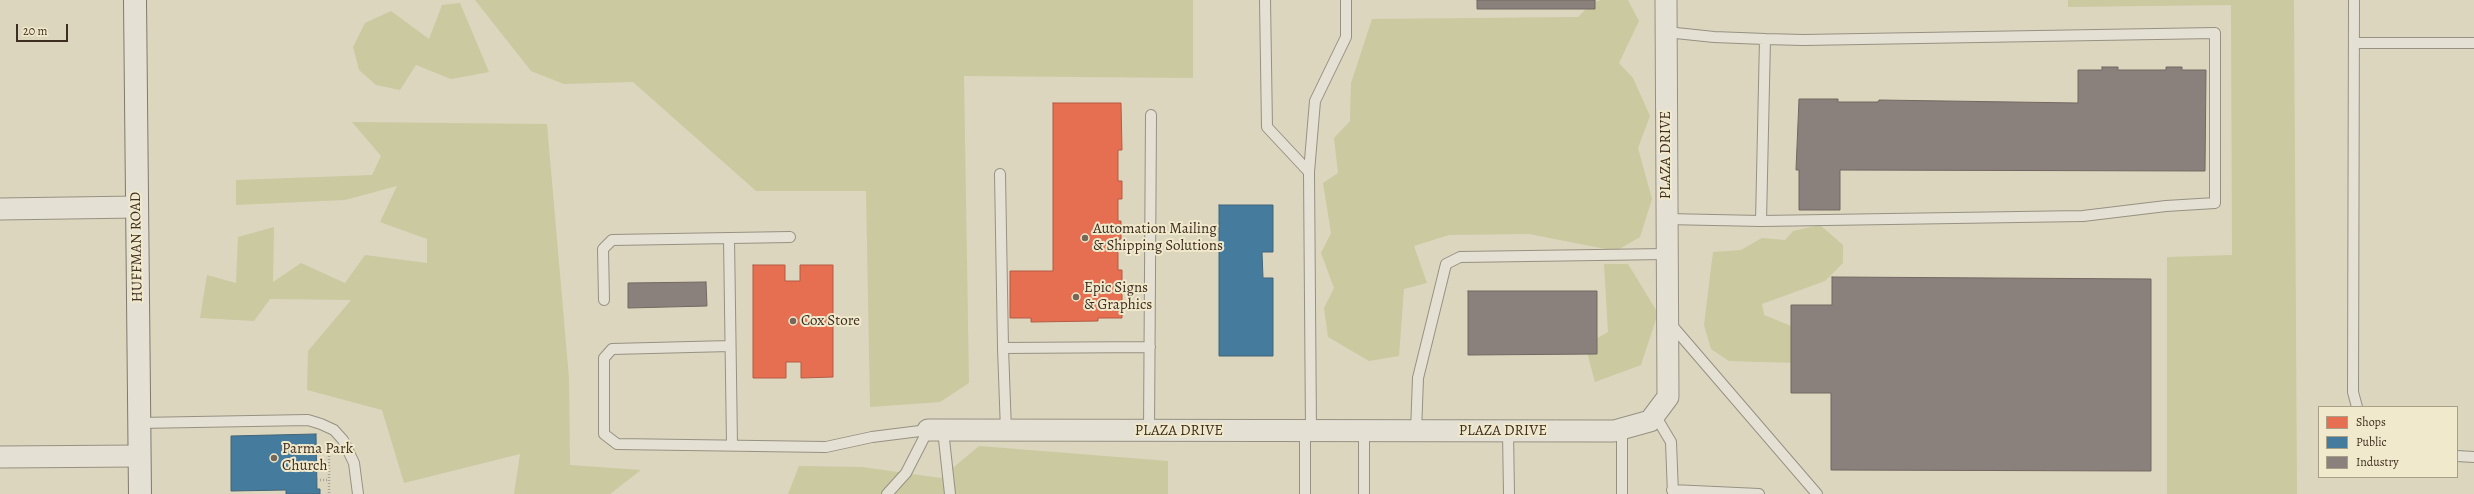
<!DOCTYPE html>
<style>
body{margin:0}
#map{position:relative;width:2474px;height:494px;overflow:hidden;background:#dcd6be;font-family:Alegreya,serif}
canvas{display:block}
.legend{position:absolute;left:2318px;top:406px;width:140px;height:72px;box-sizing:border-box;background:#f1e9cc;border:1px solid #a99e88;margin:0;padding:5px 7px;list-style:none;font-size:12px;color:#3e2d21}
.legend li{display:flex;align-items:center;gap:8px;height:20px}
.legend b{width:20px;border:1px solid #a99e88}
.scale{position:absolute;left:16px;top:24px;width:52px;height:18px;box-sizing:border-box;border:2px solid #3e2d21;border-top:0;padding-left:5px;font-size:12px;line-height:14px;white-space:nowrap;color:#3e2d21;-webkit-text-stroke:3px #f1e9cc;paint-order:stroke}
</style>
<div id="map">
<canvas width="2474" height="494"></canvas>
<ul class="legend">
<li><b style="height:11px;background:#e76f51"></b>Shops</li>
<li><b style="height:11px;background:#457b9d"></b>Public</li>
<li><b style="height:11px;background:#8a817c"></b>Industry</li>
</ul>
<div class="scale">20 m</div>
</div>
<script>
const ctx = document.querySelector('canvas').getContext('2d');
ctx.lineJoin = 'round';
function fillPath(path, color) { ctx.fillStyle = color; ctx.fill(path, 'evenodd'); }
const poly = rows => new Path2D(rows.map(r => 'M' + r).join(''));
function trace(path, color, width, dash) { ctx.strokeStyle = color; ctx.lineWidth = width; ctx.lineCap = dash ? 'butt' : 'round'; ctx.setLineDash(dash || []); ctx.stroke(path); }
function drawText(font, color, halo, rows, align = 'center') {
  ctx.font = font + ' Alegreya,serif'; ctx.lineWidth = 4; ctx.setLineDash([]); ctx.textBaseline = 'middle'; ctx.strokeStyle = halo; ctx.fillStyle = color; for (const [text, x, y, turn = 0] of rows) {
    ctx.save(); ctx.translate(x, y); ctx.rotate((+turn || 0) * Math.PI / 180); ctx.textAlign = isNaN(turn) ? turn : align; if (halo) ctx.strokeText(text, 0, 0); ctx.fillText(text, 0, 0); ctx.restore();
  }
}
const green = poly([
 [475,0,1193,0,1193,78,964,76,969,383,940,402,870,407,866,191,756,191,633,82,564,84,531,71],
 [1602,0,1628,0,1639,21,1619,63,1633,78,1650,116,1638,148,1652,199,1640,237,1616,251,1529,234,1449,235,1414,246,1427,283,1404,289,1399,356,1369,361,1328,337,1324,308,1334,288,1321,253,1331,233,1323,183,1338,173,1334,138,1350,121,1351,83,1372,19,1578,17,1593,2],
 [2068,0,2294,0,2297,494,2167,494,2167,257,2232,255,2231,5,2068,7],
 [460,3,489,72,451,79,416,65,400,90,376,85,359,70,353,47,365,23,391,11,429,39,442,5],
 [352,122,547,124,569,378,570,465,641,470,610,494,514,494,520,454,404,483,382,410,307,390,308,351,351,300,270,299,254,321,200,318,207,275,236,283,238,237,274,227,273,282,301,263,345,283,365,255,427,263,427,239,380,222,397,186,345,200,236,205,236,180,372,175,381,156],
 [1820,225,1843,245,1843,263,1825,281,1762,304,1764,315,1796,328,1797,363,1729,361,1711,349,1704,325,1713,252,1741,250,1762,238,1785,240,1793,231],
 [1604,264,1628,264,1658,313,1641,365,1595,382,1585,345,1608,332],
 [979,446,1168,461,1168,494,788,494,799,466,862,467,941,478]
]);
const shops = poly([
 [1053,103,1121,103,1122,150,1118,150,1118,181,1122,181,1122,199,1118,199,1118,221,1121,221,1121,239,1118,240,1118,270,1122,270,1122,318,1098,318,1098,321,1031,322,1031,318,1010,318,1010,271,1053,271,1053,103],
 [753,265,785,265,785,281,800,281,800,265,833,265,833,377,801,378,801,362,786,362,786,378,753,378,753,265]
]);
const public = poly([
 [1219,205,1273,205,1273,252,1262,252,1263,278,1273,278,1273,356,1219,356,1219,205],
 [316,434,317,489,320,489,320,494,286,494,286,490,231,491,231,436,316,434]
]);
const industry = poly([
 [1477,0,1595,0,1595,9,1477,9,1477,0],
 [2102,67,2118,67,2118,70,2166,70,2166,67,2182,67,2182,70,2206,70,2205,171,1840,170,1840,210,1799,210,1799,170,1796,170,1799,99,1838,99,1838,102,1878,102,1879,100,2078,103,2078,70,2102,70,2102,67],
 [1832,277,2151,279,2151,471,1831,470,1831,393,1791,393,1791,305,1832,305,1832,277],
 [706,282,707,306,628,308,628,283,706,282],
 [1468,291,1597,291,1597,354,1468,355,1468,291]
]);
const path = poly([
 [329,444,329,494],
 [317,480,329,480]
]);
const lane = poly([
 [1265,0,1267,127,1309,172],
 [2354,0,2353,392,2357,407],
 [1666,32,1714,37,1765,39,1761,221,1666,219],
 [2354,43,2474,43],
 [1000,174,1003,348,1150,347],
 [1761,221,2083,216,2166,206,2215,203,2215,33,1803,40,1765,39],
 [729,238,732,445],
 [604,300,603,249,612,240,790,237],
 [1669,322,1817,494],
 [730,346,612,349,604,358,604,434,617,444,826,447,872,437,928,430],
 [1003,348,1006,431],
 [1655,415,1671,442,1673,494],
 [139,423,308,420,321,424,334,430,343,440,354,463,358,494],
 [1622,429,1622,494],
 [943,430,950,494],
 [1149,431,1151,115],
 [1508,431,1509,494],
 [1311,432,1309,172,1315,101,1346,37,1346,0],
 [1416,432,1418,378,1446,264,1460,257,1666,254],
 [2457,456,2474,457],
 [1672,490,1759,494],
 [887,494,906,473,928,430],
 [1305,494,1305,431],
 [1364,494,1364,431]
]);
const street = poly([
 [0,209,137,207],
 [928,430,1614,431,1650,421,1668,397,1666,0],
 [0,457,139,456]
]);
const secondary = poly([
 [135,0,140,494]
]);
const markers = [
 [1085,238,4,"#756858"],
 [1076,297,4,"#756858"],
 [793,321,4,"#756858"],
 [274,458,4,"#756858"]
];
const streetNames = [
 ["PLAZA DRIVE",1666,155,-90],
 ["HUFFMAN ROAD",137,247,-91],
 ["PLAZA DRIVE",1179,431],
 ["PLAZA DRIVE",1503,431]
];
const poiNames = [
 ["Automation Mailing",1093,229],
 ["& Shipping Solutions",1093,246],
 ["Epic Signs",1084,288],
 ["& Graphics",1084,305],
 ["Cox Store",801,321],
 ["Parma Park",282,449],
 ["Church",282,466]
];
fillPath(green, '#cac9a0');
fillPath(shops, '#e76f51');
trace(shops, '#b45b43', 1);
fillPath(public, '#457b9d');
trace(public, '#436478', 1);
fillPath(industry, '#8a817c');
trace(industry, '#736861', 1);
trace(lane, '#969182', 12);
trace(street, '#969182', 23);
trace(secondary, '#807a6d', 24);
trace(path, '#a7a399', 2.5, [1, 2]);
trace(lane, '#e4e0d4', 10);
trace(street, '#e4e0d4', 21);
trace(secondary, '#e4e0d4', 22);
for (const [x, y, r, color] of markers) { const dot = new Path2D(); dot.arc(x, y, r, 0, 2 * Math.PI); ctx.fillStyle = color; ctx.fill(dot); trace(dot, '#f1e9cc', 1.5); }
drawText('15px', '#3e2d21', '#f1e9cc', streetNames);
drawText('15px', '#3e2d21', '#f1e9cc', poiNames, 'left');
</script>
